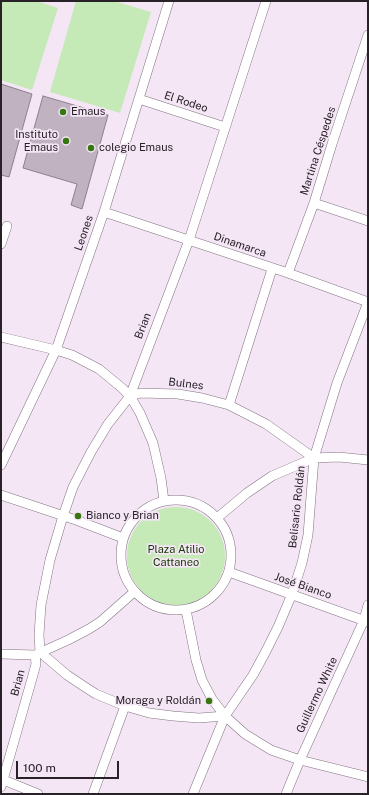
<!DOCTYPE html>
<meta charset="utf-8">
<style>
body{margin:0}
#map{position:relative;width:369px;height:795px;overflow:hidden;background:#f5e6f6;font-family:"Public Sans",sans-serif}
canvas{display:block}
.frame{position:absolute;inset:0;border:2px solid #282228;pointer-events:none}
.scale{position:absolute;left:16px;top:761px;width:103px;height:18px;box-sizing:border-box;border:2px solid #282228;border-top:0;padding-left:5px;font-size:12px;line-height:14px;white-space:nowrap;color:#282228;-webkit-text-stroke:3px #f5e6f6;paint-order:stroke}
</style>
<div id="map">
<canvas width="369" height="795"></canvas>
<div class="frame"></div>
<div class="scale">100 m</div>
</div>
<script>
const ctx = document.querySelector('canvas').getContext('2d');
ctx.lineJoin = 'round';
function fillPath(path, color) { ctx.fillStyle = color; ctx.fill(path, 'evenodd'); }
const poly = rows => new Path2D(rows.map(r => 'M' + r).join(''));
function trace(path, color, width, dash) { ctx.strokeStyle = color; ctx.lineWidth = width; ctx.lineCap = dash ? 'butt' : 'round'; ctx.setLineDash(dash || []); ctx.stroke(path); }
function drawText(font, color, halo, rows, align = 'center') {
  ctx.font = font + ' "Public Sans",sans-serif'; ctx.lineWidth = 3.5; ctx.setLineDash([]); ctx.textBaseline = 'middle'; ctx.strokeStyle = halo; ctx.fillStyle = color; for (const [text, x, y, turn = 0] of rows) {
    ctx.save(); ctx.translate(x, y); ctx.rotate((+turn || 0) * Math.PI / 180); ctx.textAlign = isNaN(turn) ? turn : align; if (halo) ctx.strokeText(text, 0, 0); ctx.fillText(text, 0, 0); ctx.restore();
  }
}
const green = poly([
 [1,1,36,1,58,8,32,90,1,80],
 [76,1,114,1,151,12,120,113,50,92],
 '127 556a49 49 0 1 1 98 0a49 49 0 1 1-98 0Z'
]);
const building = poly([
 [1,84,32,94,9,177,1,175,1,84],
 [43,96,108,115,82,209,71,205,77,184,23,168,43,96]
]);
const minor = poly([
 [139,99,225,127],
 [314,203,368,221],
 [104,212,288,273,368,302,337,383,314,458,308,535,302,563,292,594,278,627,265,653,253,675,225,716,193,794],
 [1,244,7,226],
 [288,273,314,203,332,144,368,35],
 [1,337,56,350,72,355,99,369,122,388,130,396,140,413,153,443,161,478,164,501],
 [130,396,141,393,178,394,202,398,229,405,266,424,314,458],
 [229,405,272,269],
 [1,465,56,350,104,212,169,1],
 [1,495,76,520,123,538],
 '121 555a55 55 0 1 1 110 0a55 55 0 1 1-110 0Z',
 [217,518,247,493,272,476,314,458,339,457,368,460],
 [229,572,368,622],
 [186,610,196,660,202,680,212,699,225,716,245,734,271,750,300,760,368,777],
 [40,652,39,635,41,605,50,560,63,516,73,487,91,452,108,424,130,396,189,240,266,1],
 [40,652,67,675,85,687,96,694,125,706,149,713,173,716,199,718,225,716],
 [1,654,35,655,68,640,89,629,100,622,134,592],
 [1,779,38,794],
 [1,787,33,675,36,664,35,655],
 [93,794,125,706],
 [286,794,300,760,364,620,368,605]
]);
const markers = [
 [63,112,4,"#377611"],
 [66,141,4,"#377611"],
 [91,148,4,"#377611"],
 [78,516,4,"#377611"],
 [209,701,4,"#377611"]
];
const streetNames = [
 ["El Rodeo",186,102,18],
 ["Martina Céspedes",318,151,-72],
 ["Leones",84,233,-71],
 ["Dinamarca",240,245,19],
 ["Brian",143,326,-69],
 ["Bulnes",186,384,7],
 ["Belisario Roldán",297,507,-84],
 ["José Bianco",303,586,19],
 ["Brian",18,683,-75],
 ["Guillermo White",317,695,-65]
];
const poiNames = [
 ["Emaus",71,112],
 ["Instituto",58,135,"right"],
 ["Emaus",58,148,"right"],
 ["colegio Emaus",99,148],
 ["Bianco y Brian",86,516],
 ["Moraga y Roldán",201,701,"right"]
];
const parkNames = [
 ["Plaza Atilio",176,550],
 ["Cattaneo",176,563]
];
fillPath(green, '#c5e9b7');
fillPath(building, '#c0b2c1');
trace(building, '#8d7f8e', 1);
trace(minor, '#807381', 10);
trace(minor, '#fff', 9);
for (const [x, y, r, color] of markers) { const dot = new Path2D(); dot.arc(x, y, r, 0, 2 * Math.PI); ctx.fillStyle = color; ctx.fill(dot); trace(dot, '#f5e6f6', 1.5); }
drawText('11px', '#282228', '#f5e6f6', streetNames);
drawText('11px', '#282228', '#f5e6f6', poiNames, 'left');
drawText('11px', '#143800', '#f5e6f6', parkNames);
</script>
